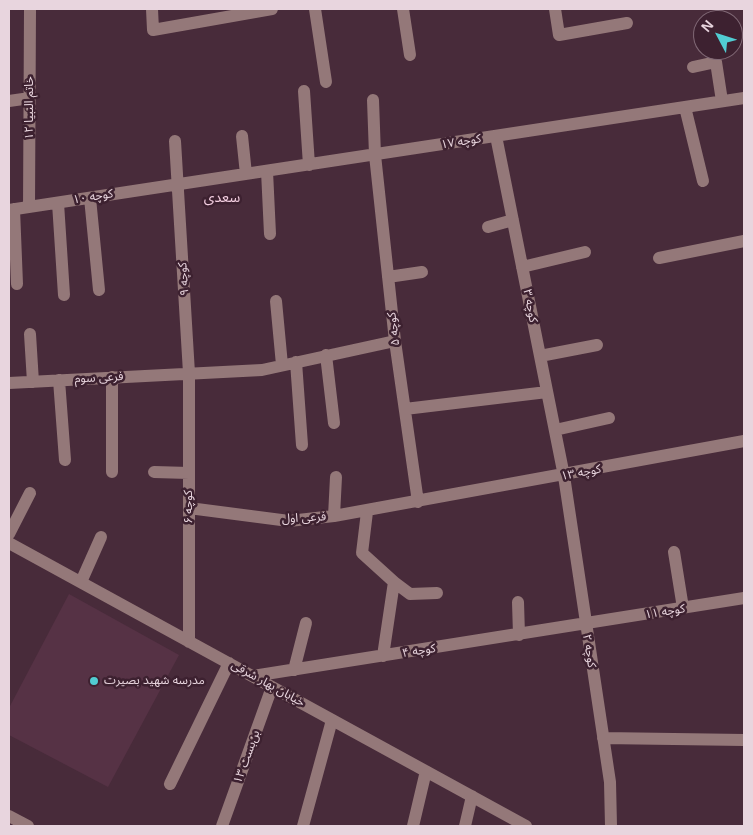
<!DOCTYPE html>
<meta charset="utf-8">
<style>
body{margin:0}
#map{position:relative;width:753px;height:835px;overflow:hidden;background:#482b3a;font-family:Arial,sans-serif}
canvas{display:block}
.frame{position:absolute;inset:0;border:10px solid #e8d5de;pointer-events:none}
.north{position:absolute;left:693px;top:10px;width:50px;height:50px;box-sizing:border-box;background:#3d2130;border:1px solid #816976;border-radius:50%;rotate:310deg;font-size:14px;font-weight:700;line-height:20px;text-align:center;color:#e8d5de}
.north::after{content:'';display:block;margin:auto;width:18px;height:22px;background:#51ccd2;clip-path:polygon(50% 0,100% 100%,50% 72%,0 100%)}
</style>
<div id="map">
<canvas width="753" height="835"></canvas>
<div class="frame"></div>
<div class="north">N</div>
</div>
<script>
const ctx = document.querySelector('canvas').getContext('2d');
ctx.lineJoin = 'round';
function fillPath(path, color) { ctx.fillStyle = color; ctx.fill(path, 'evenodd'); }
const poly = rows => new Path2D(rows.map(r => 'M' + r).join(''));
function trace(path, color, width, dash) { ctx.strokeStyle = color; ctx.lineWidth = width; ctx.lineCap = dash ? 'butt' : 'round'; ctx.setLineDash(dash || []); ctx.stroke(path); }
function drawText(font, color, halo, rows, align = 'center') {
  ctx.font = font + ' Arial,"Noto Sans Arabic",sans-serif'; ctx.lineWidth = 5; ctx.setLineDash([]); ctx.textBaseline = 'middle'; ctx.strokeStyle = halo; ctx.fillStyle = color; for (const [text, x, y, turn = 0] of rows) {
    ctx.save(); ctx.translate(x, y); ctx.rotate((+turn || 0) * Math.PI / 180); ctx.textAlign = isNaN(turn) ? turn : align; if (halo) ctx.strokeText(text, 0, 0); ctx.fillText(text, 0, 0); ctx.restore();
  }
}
const built = poly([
 [69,594,179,655,108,787,9,735,9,708]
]);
const minor = poly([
 [152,9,153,30,272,9],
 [315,9,326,82],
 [403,9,410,55],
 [555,9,559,35,627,23],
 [693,67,716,62,722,101],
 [304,91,309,165],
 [373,100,375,155,395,341,418,502],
 [9,101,30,98],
 [685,107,703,181],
 [242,136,246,174],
 [496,136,564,476,610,782,611,826],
 [175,141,189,373,189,642],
 [267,171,270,234],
 [90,198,99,290],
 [58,203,64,295],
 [29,207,30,9],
 [14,209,17,284],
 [9,210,744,98],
 [488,227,513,220],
 [659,258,744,241],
 [522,267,585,252],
 [388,277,422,272],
 [276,301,282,365],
 [30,334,33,382],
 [326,355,334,423],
 [540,356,597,345],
 [296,362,302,445],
 [59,380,65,460],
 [9,383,262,370,395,341],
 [405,409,547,392],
 [555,430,609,418],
 [112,472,112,377],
 [154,472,189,473],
 [189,508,289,521,334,516,744,441],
 [367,512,362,553,394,582,383,656],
 [334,516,336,477],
 [9,534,30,493],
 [9,543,526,826],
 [674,552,683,608],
 [81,582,101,537],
 [394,582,410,594,437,593],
 [518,602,519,635],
 [294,670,306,623],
 [253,676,744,598],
 [603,738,744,740],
 [170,784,229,663],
 [9,816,28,826],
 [222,826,272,687],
 [303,826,332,720],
 [413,826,426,771],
 [465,826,472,796]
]);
const markers = [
 [94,681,5,"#51ccd2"]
];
const streetNames = [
 ["خاتم النبیا ۱۲",30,108,-90],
 ["کوچه ۱۷",461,142,-9],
 ["کوچه ۱۰",93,197,-9],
 ["کوچه ۹",184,279,-94],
 ["کوچه ۳",530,306,79],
 ["کوچه ۵",394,329,-97],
 ["فرعی سوم",99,378,-3],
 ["کوچه ۱۳",581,473,-11],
 ["کوچه ۶",189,507,-90],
 ["فرعی اول",304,518,-3],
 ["کوچه ۱۱",665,612,-9],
 ["کوچه ۴",419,651,-9],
 ["کوچه ۲",589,651,81],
 ["خیابان بهار شرقی",268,684,29],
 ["بن‌بست ۱۳",247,757,-70]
];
const poiNames = [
 ["مدرسه شهید بصیرت",104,681]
];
const neighbourhoodNames = [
 ["سعدی",222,198]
];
fillPath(built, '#563245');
trace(minor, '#947879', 12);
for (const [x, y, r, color] of markers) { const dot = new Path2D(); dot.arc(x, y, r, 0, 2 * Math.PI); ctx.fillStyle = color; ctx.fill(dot); trace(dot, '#3d2130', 2); }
drawText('12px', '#e8d5de', '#3d2130', streetNames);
drawText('12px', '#e8d5de', '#3d2130', poiNames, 'left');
drawText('14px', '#f5d0e2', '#3d2130', neighbourhoodNames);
</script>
